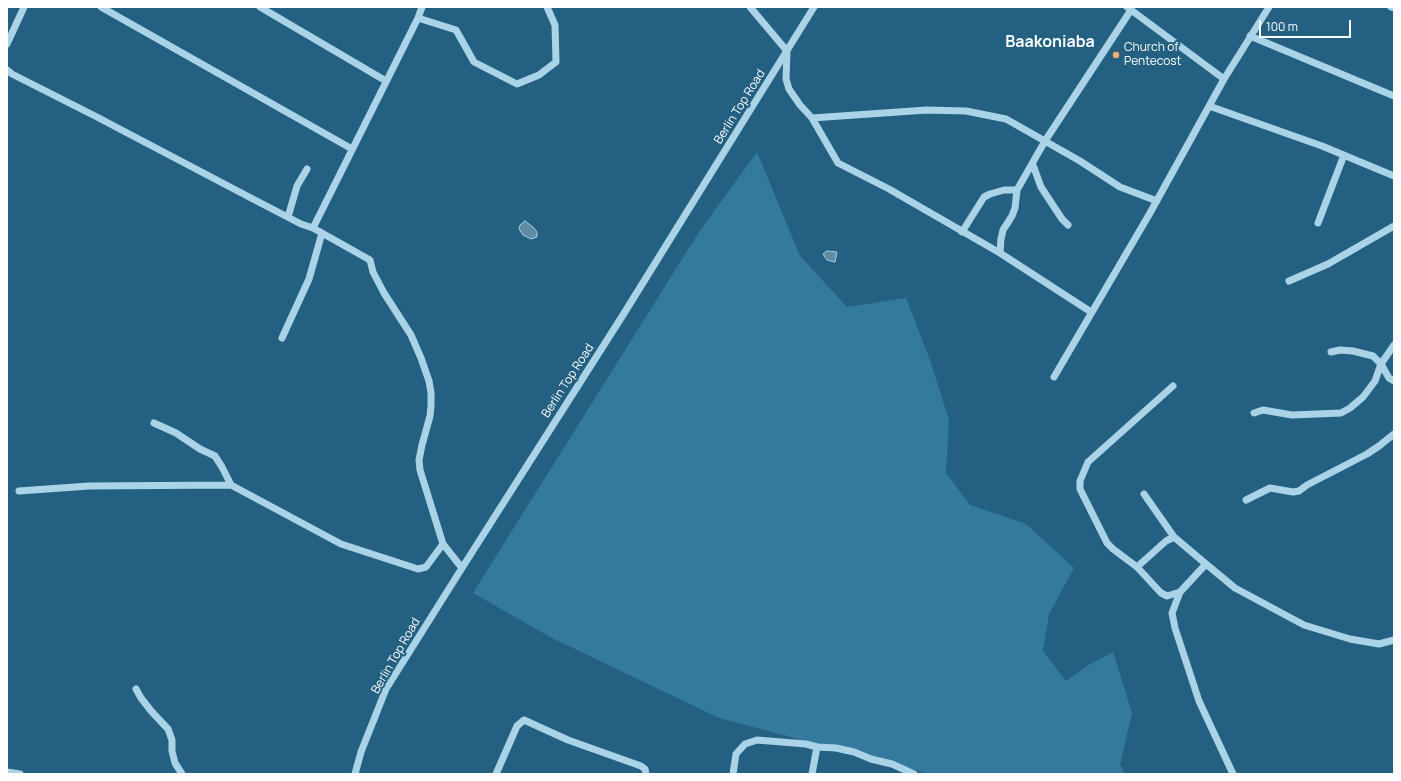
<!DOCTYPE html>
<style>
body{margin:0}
#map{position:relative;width:1401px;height:781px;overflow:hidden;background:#246081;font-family:Manrope,sans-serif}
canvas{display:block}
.frame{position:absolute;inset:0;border:8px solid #fff;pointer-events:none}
.scale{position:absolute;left:1259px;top:20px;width:92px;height:18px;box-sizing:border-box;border:2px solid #fff;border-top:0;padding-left:5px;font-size:12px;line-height:14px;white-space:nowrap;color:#fff;-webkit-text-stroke:3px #246081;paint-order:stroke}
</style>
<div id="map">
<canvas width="1401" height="781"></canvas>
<div class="frame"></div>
<div class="scale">100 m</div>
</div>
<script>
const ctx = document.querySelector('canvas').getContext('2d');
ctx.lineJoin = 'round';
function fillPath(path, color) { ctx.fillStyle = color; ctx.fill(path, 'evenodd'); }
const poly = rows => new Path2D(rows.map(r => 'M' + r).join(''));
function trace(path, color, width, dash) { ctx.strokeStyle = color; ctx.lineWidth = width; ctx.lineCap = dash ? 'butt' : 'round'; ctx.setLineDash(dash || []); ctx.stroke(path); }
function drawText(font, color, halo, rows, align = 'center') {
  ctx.font = font + ' Manrope,sans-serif'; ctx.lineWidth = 4; ctx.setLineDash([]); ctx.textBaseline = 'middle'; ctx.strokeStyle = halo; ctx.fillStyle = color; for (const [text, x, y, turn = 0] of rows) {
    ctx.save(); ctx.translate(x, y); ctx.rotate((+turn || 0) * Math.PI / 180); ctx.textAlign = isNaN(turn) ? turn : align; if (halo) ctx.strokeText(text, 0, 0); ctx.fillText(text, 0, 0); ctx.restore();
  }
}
const green = poly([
 [757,152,800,256,847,307,906,298,930,360,949,420,946,473,970,505,1026,524,1074,568,1049,614,1043,651,1066,681,1090,664,1113,652,1132,713,1120,765,1125,774,930,774,719,718,550,637,473,593,699,232]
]);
const water = poly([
 [525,221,533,227,537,232,537,237,531,239,523,235,519,229,520,225,525,221],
 [827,251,837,252,835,262,827,260,823,254,827,251]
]);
const minor = poly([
 [101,7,352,149],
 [260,7,386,81],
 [750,7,787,51,786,79,789,89,800,105,812,118],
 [1127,7,1224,79],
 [1391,7,1394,8],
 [418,18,456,30,474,62,517,84,539,75,556,62,555,25,547,7],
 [1250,36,1394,96],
 [7,44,24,7],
 [7,70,12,74,95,116,251,198,301,224,313,228,370,260,373,272,384,293,411,335,421,358,429,381,431,393,431,406,430,416,422,445,419,460,420,470,443,544,462,568],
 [1209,106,1322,146,1394,176],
 [1033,165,1041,187,1062,219,1068,225],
 [1017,190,1045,141,1131,10],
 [288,217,297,186,307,169],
 [1318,223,1344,155],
 [313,228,418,18,422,7],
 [962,232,984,197,990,194,1004,190,1017,190,1015,208,1012,216,1003,230,1001,239,1000,253],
 [1289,281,1328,264,1394,226],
 [1091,312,1000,253,889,189,838,163,812,118,927,110,966,111,1006,119,1080,161,1120,187,1157,201],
 [282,338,309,279,322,233],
 [1331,352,1340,350,1353,351,1373,356,1381,364,1389,378,1394,381],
 [1054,377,1150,213,1224,79,1269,7],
 [1173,386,1088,462,1080,481,1080,489,1107,543,1113,549,1137,567,1166,541,1174,537],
 [1254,413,1263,410,1292,415,1341,413,1350,408,1363,397,1375,381,1381,364,1394,345],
 [154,423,176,433,200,449,215,456,222,467,231,485,341,544,418,569,426,567,443,544],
 [19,491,89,486,231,485],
 [1144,494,1174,537,1206,564,1235,588,1304,625,1350,639,1379,644,1394,640],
 [1246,500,1270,488,1293,492,1299,491,1307,485,1367,454,1379,446,1394,434],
 [1206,564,1180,592,1172,613,1175,628,1199,701,1233,774],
 [1137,567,1161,593,1167,596,1180,592],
 [136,689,141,698,152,712,168,729,172,740,172,751,175,763,182,774],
 [7,772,20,774],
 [355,774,361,752,386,689,462,568,623,315,814,7],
 [496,774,517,726,524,720,568,740,641,766,645,769,646,774],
 [733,774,736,754,745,744,757,740,806,744,817,747,836,748,854,752,871,759,892,764,914,774],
 [812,774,817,747]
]);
const markers = [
 [1116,55,4,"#f2af6e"]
];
const poiNames = [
 ["Church of",1124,48],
 ["Pentecost",1124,62]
];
const streetNames = [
 ["Berlin Top Road",740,107,-58],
 ["Berlin Top Road",568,381,-57],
 ["Berlin Top Road",396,656,-60]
];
const districtNames = [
 ["Baakoniaba",1050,43]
];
fillPath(green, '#347a9d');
fillPath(water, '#618ba2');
trace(water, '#9fd0e8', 1);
trace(minor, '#abd3e7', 7);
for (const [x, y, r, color] of markers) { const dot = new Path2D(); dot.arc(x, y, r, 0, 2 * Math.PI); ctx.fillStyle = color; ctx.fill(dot); trace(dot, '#246081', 1.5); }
drawText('12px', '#fff', '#246081', poiNames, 'left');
drawText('12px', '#fff', '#246081', streetNames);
drawText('bold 16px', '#fff', '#246081', districtNames);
</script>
